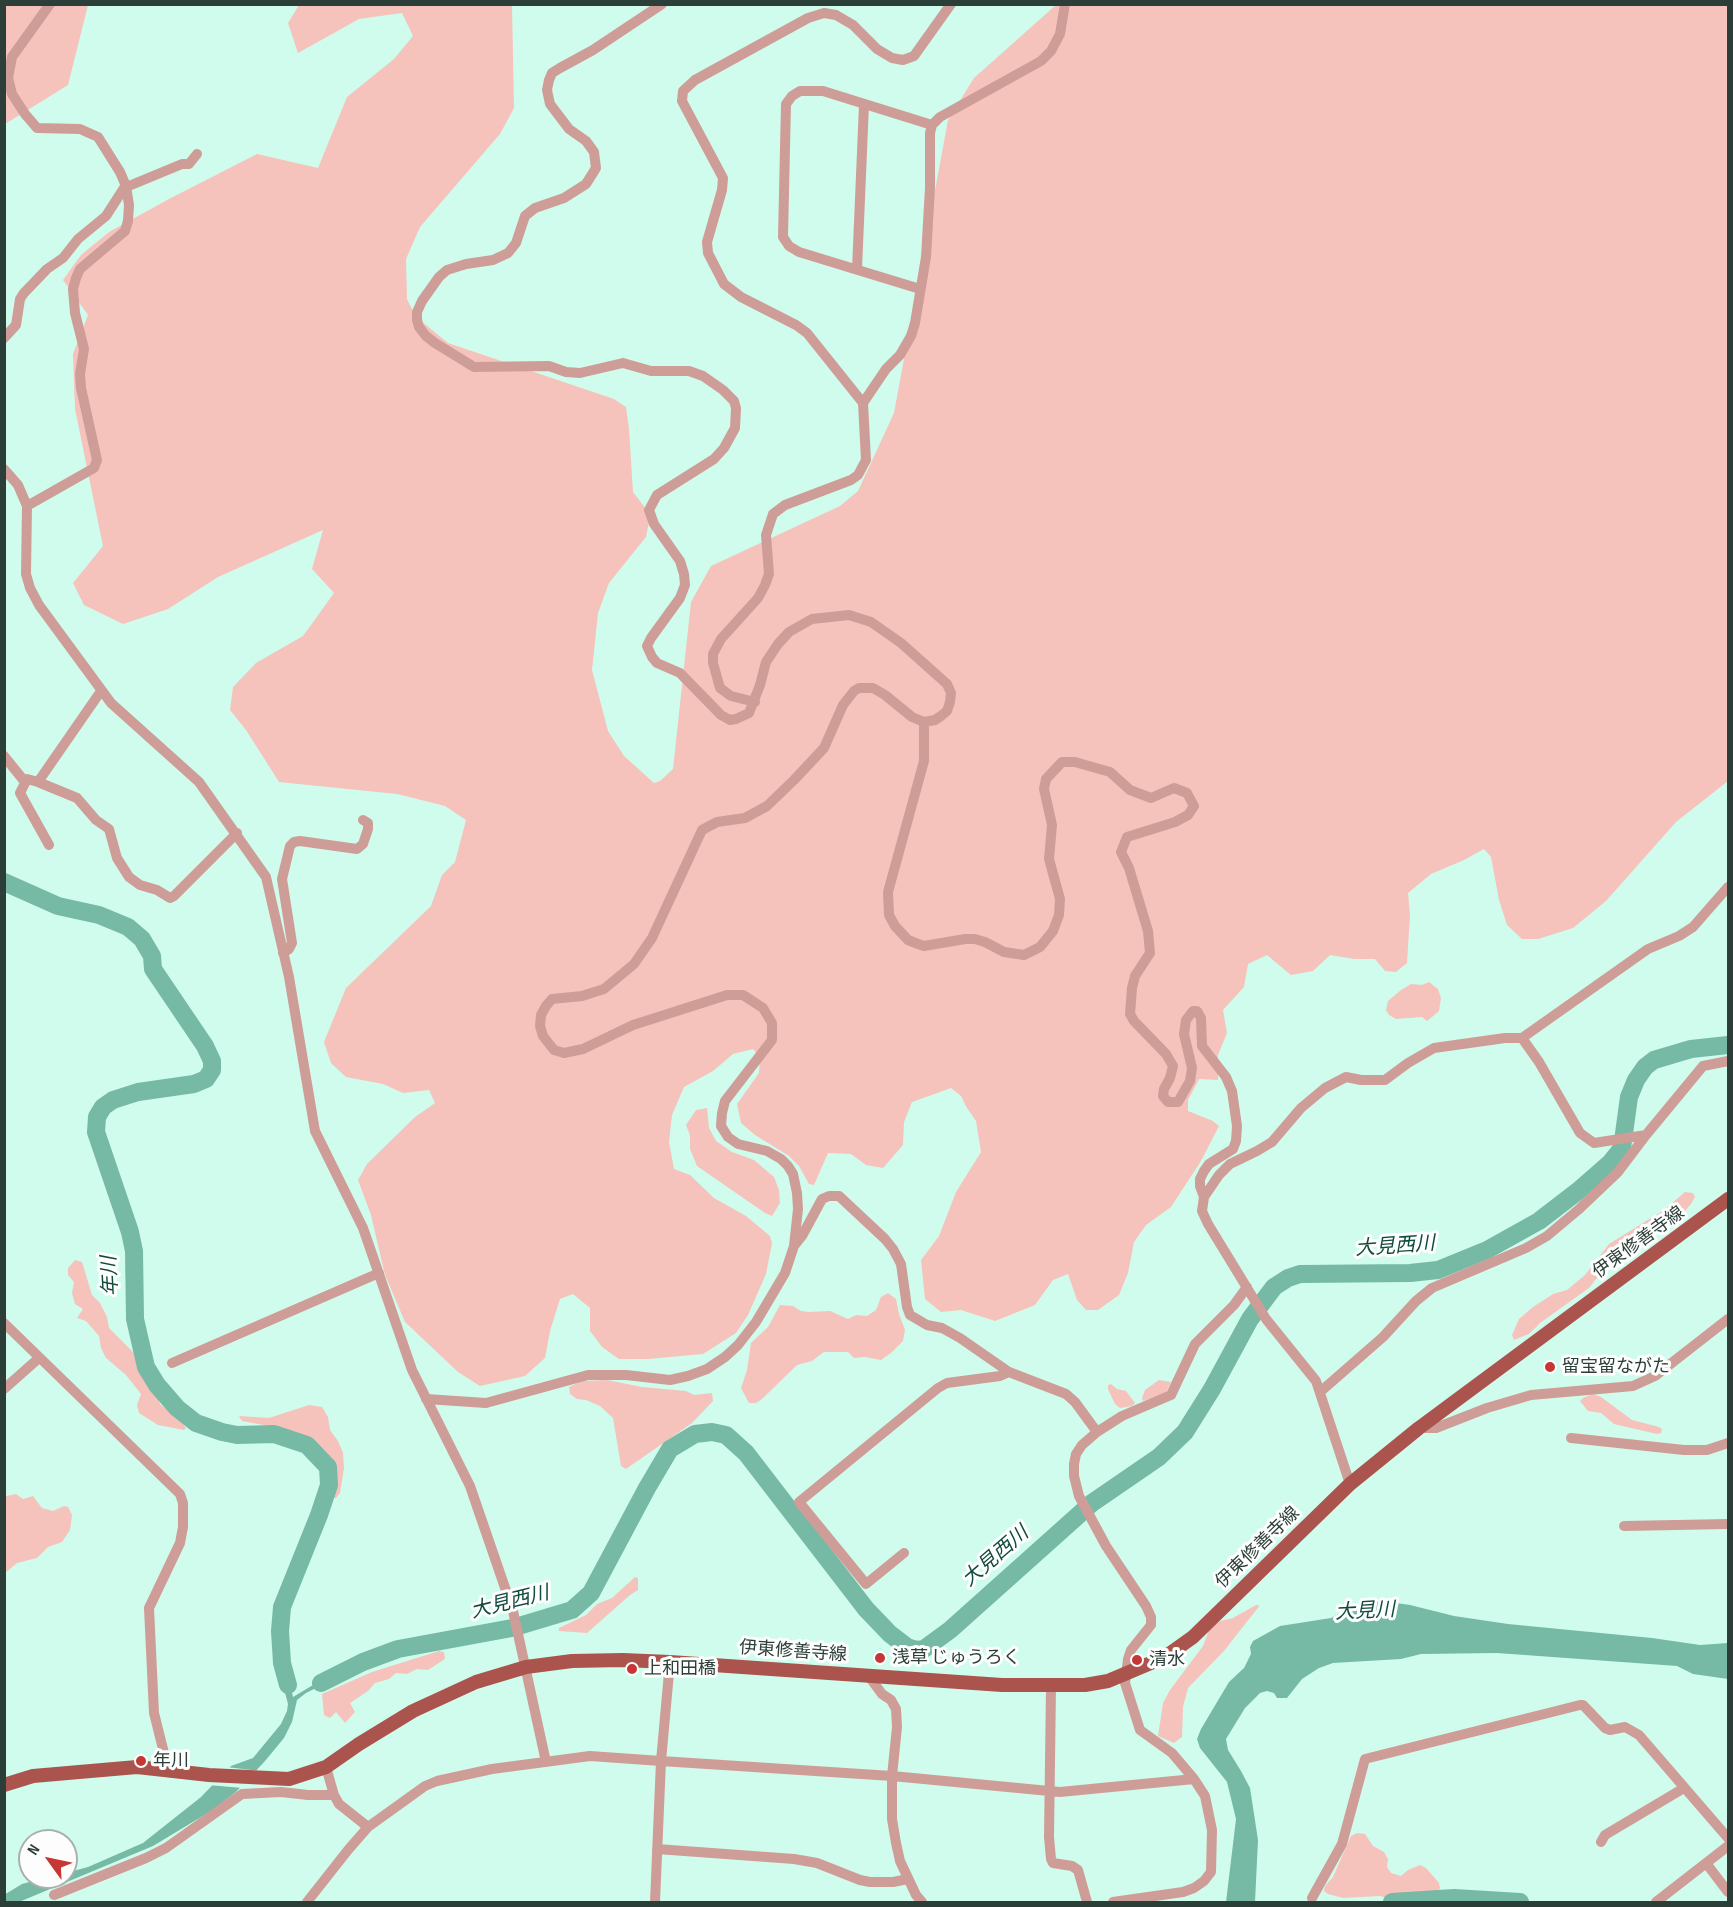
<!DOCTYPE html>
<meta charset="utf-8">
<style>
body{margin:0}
#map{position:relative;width:1733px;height:1907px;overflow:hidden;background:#d0fced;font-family:"Sofia Sans Condensed",sans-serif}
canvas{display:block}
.frame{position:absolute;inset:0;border:6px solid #2c3e38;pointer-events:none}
.north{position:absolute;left:18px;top:1829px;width:60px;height:60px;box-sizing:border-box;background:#fdfdfd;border:2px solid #a9b1ae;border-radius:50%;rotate:303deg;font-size:16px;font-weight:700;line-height:24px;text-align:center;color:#2c3e38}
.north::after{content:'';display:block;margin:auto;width:21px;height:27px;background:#c53635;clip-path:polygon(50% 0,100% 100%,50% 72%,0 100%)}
</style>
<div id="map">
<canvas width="1733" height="1907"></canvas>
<div class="frame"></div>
<div class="north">N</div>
</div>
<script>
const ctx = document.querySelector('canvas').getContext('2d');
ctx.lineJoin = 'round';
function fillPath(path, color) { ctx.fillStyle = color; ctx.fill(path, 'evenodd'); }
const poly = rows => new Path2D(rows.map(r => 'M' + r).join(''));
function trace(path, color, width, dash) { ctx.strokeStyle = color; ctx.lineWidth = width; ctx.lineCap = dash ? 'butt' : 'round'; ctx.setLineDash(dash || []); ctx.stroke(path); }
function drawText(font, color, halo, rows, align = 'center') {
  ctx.font = font + ' "Sofia Sans Condensed","Noto Sans JP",sans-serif'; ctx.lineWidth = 6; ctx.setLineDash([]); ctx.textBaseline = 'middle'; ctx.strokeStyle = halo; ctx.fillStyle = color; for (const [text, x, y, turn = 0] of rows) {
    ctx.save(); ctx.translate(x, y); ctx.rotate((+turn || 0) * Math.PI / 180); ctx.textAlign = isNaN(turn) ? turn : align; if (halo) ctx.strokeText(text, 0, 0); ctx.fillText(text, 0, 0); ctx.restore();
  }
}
const green = poly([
 [5,5,88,5,68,85,5,124],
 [299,5,512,5,514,108,500,134,420,227,406,259,407,299,416,317,448,343,614,399,626,407,629,429,633,492,646,509,649,522,646,537,609,583,598,613,592,670,608,731,624,756,654,783,660,781,673,769,691,602,711,566,840,506,858,491,894,413,948,120,974,78,1056,5,1728,5,1728,781,1676,822,1606,901,1573,928,1538,939,1522,939,1507,925,1499,900,1491,857,1484,849,1464,860,1431,874,1408,893,1410,915,1407,963,1396,972,1385,971,1375,959,1354,959,1330,955,1313,971,1291,975,1267,955,1248,964,1244,987,1223,1010,1227,1033,1218,1055,1218,1080,1199,1079,1188,1100,1188,1111,1213,1121,1219,1126,1201,1161,1171,1207,1146,1225,1134,1242,1128,1273,1119,1295,1098,1310,1086,1310,1077,1300,1068,1274,1053,1280,1035,1305,995,1321,961,1310,941,1312,925,1299,921,1260,939,1236,956,1192,981,1152,976,1121,967,1108,961,1096,951,1088,912,1102,904,1122,903,1145,883,1168,866,1165,851,1154,828,1153,814,1185,809,1184,799,1166,789,1156,755,1135,741,1123,737,1104,759,1073,760,1057,753,1049,733,1054,713,1071,684,1087,672,1115,669,1142,674,1169,690,1175,714,1198,746,1216,770,1236,772,1243,766,1274,748,1315,736,1333,703,1354,648,1359,619,1359,602,1347,590,1331,590,1308,573,1294,560,1299,550,1331,545,1358,525,1376,480,1386,458,1372,405,1322,385,1275,371,1215,358,1180,367,1164,415,1117,435,1103,429,1090,403,1093,383,1084,346,1077,331,1063,324,1042,346,988,431,906,442,875,455,862,466,820,445,806,397,794,279,782,246,730,230,710,233,687,256,663,303,636,334,593,312,569,323,530,218,577,168,609,123,624,84,605,73,583,103,546,75,409,73,354,88,315,63,280,81,255,109,232,169,199,257,154,318,168,347,97,394,59,413,36,402,13,359,19,298,53,288,23],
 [1429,982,1438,989,1441,998,1439,1011,1432,1017,1427,1021,1422,1017,1396,1019,1389,1015,1386,1010,1388,1001,1401,990,1411,984,1422,985],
 [707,1108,709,1128,716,1141,732,1152,754,1160,774,1177,779,1190,780,1203,772,1216,765,1213,697,1166,690,1149,690,1135,686,1125,696,1110],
 [1685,1192,1693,1193,1695,1197,1691,1204,1685,1211,1672,1218,1652,1234,1640,1239,1626,1251,1615,1255,1589,1288,1540,1323,1529,1334,1514,1340,1512,1335,1519,1319,1533,1307,1553,1294,1567,1290,1585,1275,1609,1244,1664,1210],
 [75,1260,82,1262,92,1295,100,1303,107,1317,109,1328,135,1354,148,1382,157,1393,160,1404,182,1422,186,1428,184,1430,158,1425,139,1413,137,1405,141,1394,126,1375,106,1358,101,1348,99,1336,86,1321,77,1318,83,1309,75,1304,72,1293,74,1282,68,1275,68,1268],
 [888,1293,896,1299,899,1314,905,1330,903,1341,891,1353,881,1360,865,1357,854,1358,848,1352,824,1352,812,1361,797,1365,762,1399,756,1403,749,1403,741,1388,747,1370,751,1343,768,1327,780,1305,793,1306,801,1311,809,1312,830,1311,848,1319,856,1315,867,1316,876,1310,881,1297],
 [607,1380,642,1387,686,1391,694,1395,712,1393,713,1401,692,1423,626,1469,621,1466,613,1418,600,1406,586,1400,577,1399,570,1394,569,1387,582,1381],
 [1159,1380,1171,1382,1166,1393,1143,1401,1142,1398,1145,1390],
 [1111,1384,1117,1389,1126,1391,1135,1403,1132,1406,1120,1408,1115,1404,1108,1389,1108,1385],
 [1593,1394,1601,1397,1632,1420,1659,1427,1662,1429,1661,1433,1657,1434,1614,1424,1601,1413,1588,1411,1580,1401,1583,1398],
 [309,1405,322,1407,328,1417,330,1430,338,1441,343,1453,344,1468,340,1493,336,1498,330,1498,333,1487,332,1465,323,1449,311,1441,269,1426,242,1421,239,1416,269,1418],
 [16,1494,23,1499,33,1496,42,1508,53,1511,64,1506,68,1507,72,1515,70,1530,62,1542,48,1547,37,1558,17,1563,5,1573,5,1495,6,1496],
 [635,1577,638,1578,638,1590,630,1595,587,1633,559,1631,559,1628,586,1615,597,1604,612,1598],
 [1256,1605,1259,1605,1258,1608,1249,1619,1224,1651,1188,1688,1183,1707,1182,1737,1174,1743,1158,1736,1163,1703,1170,1690,1203,1646,1209,1630,1220,1621,1233,1618],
 [439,1651,444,1652,445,1659,428,1670,417,1669,407,1674,396,1673,389,1679,375,1683,368,1691,350,1703,355,1712,345,1723,336,1712,330,1718,324,1715,322,1694,372,1672],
 [1357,1833,1365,1834,1373,1846,1384,1852,1388,1859,1387,1867,1391,1873,1401,1876,1408,1870,1420,1865,1426,1868,1439,1883,1440,1888,1437,1894,1427,1897,1404,1895,1387,1898,1380,1896,1343,1898,1328,1894,1324,1891,1325,1886,1333,1877,1351,1836]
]);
const water = poly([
 [1382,1601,1410,1605,1454,1616,1508,1624,1652,1638,1700,1645,1728,1643,1728,1679,1693,1674,1677,1666,1497,1653,1421,1654,1401,1659,1333,1663,1319,1668,1302,1679,1287,1698,1277,1698,1274,1693,1267,1691,1260,1693,1245,1708,1226,1739,1228,1750,1241,1771,1250,1788,1258,1840,1255,1902,1226,1902,1236,1819,1227,1782,1200,1748,1197,1739,1201,1729,1229,1682,1244,1668,1251,1654,1250,1647,1253,1641,1280,1626,1331,1618,1355,1605],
 [285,1661,293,1697,323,1679,341,1671,342,1675,306,1693,297,1700,292,1722,284,1738,265,1761,236,1792,211,1811,153,1846,19,1902,5,1902,4,1895,22,1884,48,1877,66,1877,66,1873,88,1867,143,1843,201,1797,231,1766,253,1758,281,1724,287,1711,288,1704,281,1677,280,1662]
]);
const pier = poly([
 [226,1767,260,1771,243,1788,208,1785]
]);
const river = poly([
 [4,882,58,906,99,915,128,927,142,939,152,956,153,969,205,1046,212,1061,212,1070,206,1079,194,1084,138,1092,113,1100,103,1107,97,1117,96,1132,130,1232,134,1251,135,1319,146,1367,157,1385,177,1408,196,1423,222,1432,237,1435,274,1434,307,1445,328,1467,329,1485,319,1515,282,1607,280,1631,282,1663,288,1685],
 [321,1683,363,1662,398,1649,512,1628,572,1610,591,1593,647,1488,670,1449,695,1434,712,1432,726,1435,746,1453,866,1609,890,1634,907,1647,917,1650,924,1649,950,1630,1092,1503,1159,1457,1185,1432,1212,1389,1250,1319,1274,1287,1288,1278,1300,1274,1410,1273,1438,1270,1487,1250,1539,1221,1578,1191,1610,1163,1622,1148,1629,1097,1636,1080,1645,1067,1654,1060,1691,1049,1728,1045],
 [1392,1902,1454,1898,1520,1902]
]);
const minor = poly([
 [857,269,864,105],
 [920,289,799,252,789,246,783,237,786,104,792,96,800,91,823,91,932,125],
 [4,338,16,325,20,299,24,293,47,269,63,258,78,239,106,216,124,188,182,164,189,164,197,154],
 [863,403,807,333,796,325,741,297,724,284,708,253,707,242,722,190,723,178,682,101,683,91,695,80,808,18,824,13,836,15,853,25,877,49,892,58,903,60,914,56,951,4],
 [4,469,18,485,27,506,26,574,30,588,39,605,111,703,199,782,266,877,289,977,315,1131,363,1228,412,1370,470,1486,513,1611,546,1762],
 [27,506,94,468,97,460,81,388,80,374,84,349,75,313,73,289,76,278,80,269,125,231,128,221,129,205,126,186,120,172,98,137,80,129,37,128,25,114,12,94,8,78,12,57,50,4],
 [101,691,38,782,77,798,96,820,109,829,117,858,129,877,140,885,157,890,170,898,174,896,237,833],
 [755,702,731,696,720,688,713,663,713,654,721,639,758,598,765,585,769,574,766,535,773,514,785,505,851,480,858,475,866,460,863,403,886,369,900,355,911,336,915,323,926,257,930,188,930,133,932,125,940,117,1041,61,1051,51,1060,34,1065,4],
 [924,722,924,761,888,892,889,915,895,926,908,940,918,944,924,946,965,939,975,939,985,942,1004,952,1024,955,1040,947,1053,931,1059,915,1060,899,1049,859,1052,825,1044,789,1046,779,1062,762,1075,762,1110,772,1130,790,1151,798,1174,788,1187,793,1194,806,1188,815,1175,822,1127,837,1121,852,1129,868,1148,931,1150,953,1135,976,1132,988,1130,1014,1134,1021,1166,1054,1173,1066,1170,1078,1164,1089,1163,1096,1168,1102,1178,1102,1190,1081,1192,1068,1184,1034,1186,1020,1193,1011,1197,1011,1201,1018,1202,1046,1226,1077,1232,1091,1237,1126,1236,1141,1233,1149,1209,1164,1204,1171,1200,1179,1200,1186,1204,1197],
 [4,756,25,782],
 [38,782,27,779,20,793,49,845],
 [283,953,289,949,292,943,282,879,290,846,294,842,300,841,357,849,363,844,368,829,368,823,363,820],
 [1522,1038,1539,1062,1580,1133,1594,1143,1646,1135,1703,1066,1728,1061],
 [794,1246,802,1236,822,1199,829,1196,839,1196,885,1239,893,1249,901,1264,907,1307,910,1315,927,1325,942,1328,960,1338,1009,1372,1066,1394,1075,1402,1097,1432],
 [4,1323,180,1494,183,1503,183,1527,180,1543,149,1608,154,1713,168,1769],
 [172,1363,379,1273],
 [4,1389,39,1358],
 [1320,1392,1383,1337,1416,1301,1432,1288,1526,1248,1547,1236,1578,1210,1618,1172,1646,1135],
 [426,1399,486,1403,588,1375,626,1375,670,1380,688,1376,707,1369,725,1357,738,1345,756,1322,785,1273,794,1246,798,1209,797,1193,793,1174,788,1166,781,1159,767,1151,738,1144,728,1137,721,1126,722,1113,725,1101,772,1040,772,1023,763,1008,743,995,727,995,633,1025,583,1049,564,1053,554,1050,543,1036,540,1026,541,1015,546,1006,552,999,582,996,604,989,634,964,652,938,702,830,717,822,745,818,767,806,794,780,824,748,843,705,854,691,859,688,873,688,885,695,912,717,924,722,935,720,941,716,947,711,950,702,951,693,947,684,901,643,871,622,849,615,812,619,789,632,778,644,766,662,760,685,749,713,736,719,730,720,721,715,680,673,657,663,652,657,647,646,651,638,680,598,685,585,684,574,680,561,654,524,649,510,657,495,714,459,724,448,735,428,736,408,734,401,723,390,703,376,689,371,651,371,623,363,580,373,566,372,549,366,474,367,435,343,426,336,419,327,417,320,417,312,422,301,439,277,447,270,466,264,493,260,508,253,516,243,525,216,535,208,564,198,586,184,596,168,594,152,586,141,569,129,550,104,547,90,549,80,552,73,560,68,593,50,662,4],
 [1419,1428,1436,1428,1487,1408,1531,1395,1633,1386,1655,1376,1728,1319],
 [1571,1438,1684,1450,1707,1450,1728,1443],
 [1350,1484,1316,1381,1266,1319,1208,1224,1202,1211,1204,1197,1219,1175,1230,1164,1257,1151,1272,1142,1301,1108,1325,1088,1346,1077,1361,1080,1385,1080,1408,1063,1434,1048,1505,1038,1522,1038,1648,949,1679,936,1693,927,1728,887],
 [1624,1526,1728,1524],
 [904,1553,866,1584,799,1502,938,1388,947,1383,1000,1376,1009,1372],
 [868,1675,882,1694,891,1700,896,1709,897,1727,892,1776,892,1819,896,1843,900,1861,916,1895,922,1902],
 [1051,1686,1049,1837,1051,1859,1053,1863,1072,1866,1078,1870,1087,1902],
 [326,1767,334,1795,339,1804,368,1827],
 [1601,1842,1605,1835,1684,1788],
 [657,1849,794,1859,817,1863,860,1880,870,1882,893,1882,908,1879],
 [1706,1863,1728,1892],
 [54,1895,146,1858,166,1848,242,1794,281,1792,308,1795,334,1795],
 [1312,1898,1342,1844,1365,1759,1580,1705,1583,1705,1605,1728,1610,1730,1625,1727,1639,1735,1728,1838],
 [307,1902,348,1850,368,1827,425,1786,437,1781,492,1769,590,1756,661,1761,670,1662],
 [655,1902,661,1761,892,1776,1060,1792,1194,1779],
 [1113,1902,1183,1892,1194,1888,1204,1881,1211,1872,1212,1830,1205,1796,1194,1779,1172,1753,1140,1730,1125,1683,1128,1659,1131,1650,1151,1625,1151,1617,1146,1606,1106,1546,1079,1496,1074,1476,1074,1464,1076,1454,1082,1445,1097,1432,1122,1416,1171,1395,1195,1344,1234,1305,1247,1287],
 [1656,1902,1728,1846]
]);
const major = poly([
 [4,1785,33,1776,137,1767,209,1775,289,1779,326,1767,359,1744,413,1711,476,1682,526,1667,572,1661,623,1660,670,1662,1002,1685,1085,1685,1108,1681,1165,1657,1193,1637,1350,1484,1419,1428,1728,1199]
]);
const markers = [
 [1550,1367,6,"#c53635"],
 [880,1658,6,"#c53635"],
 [1137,1660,6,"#c53635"],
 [632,1669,6,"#c53635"],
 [141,1761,6,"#c53635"]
];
const streetNames = [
 ["伊東修善寺線",1639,1243,-36],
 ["伊東修善寺線",1258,1548,-44],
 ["伊東修善寺線",793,1652,4]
];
const poiNames = [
 ["留宝留ながた",1562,1367],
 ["浅草 じゅうろく",892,1658],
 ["清水",1149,1660],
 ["上和田橋",644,1669],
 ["年川",153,1761]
];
const waterNames = [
 ["大見西川",1395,1247,-4],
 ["年川",111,1276,-93],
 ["大見西川",996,1557,-41],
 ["大見西川",510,1603,-14],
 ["大見川",1365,1612,-3]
];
fillPath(green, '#f6c2bc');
fillPath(water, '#76b9a5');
fillPath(pier, '#d0fced');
trace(river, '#76b9a5', 18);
trace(minor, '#cf9d98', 10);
trace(major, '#ab544e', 14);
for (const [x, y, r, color] of markers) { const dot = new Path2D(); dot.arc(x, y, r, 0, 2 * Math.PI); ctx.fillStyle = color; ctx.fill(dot); trace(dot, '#fdfdfd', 2); }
drawText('18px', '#2c3e38', '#fdfdfd', streetNames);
drawText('18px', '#2c3e38', '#fdfdfd', poiNames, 'left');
drawText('italic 20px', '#114b3d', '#fdfdfd', waterNames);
</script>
